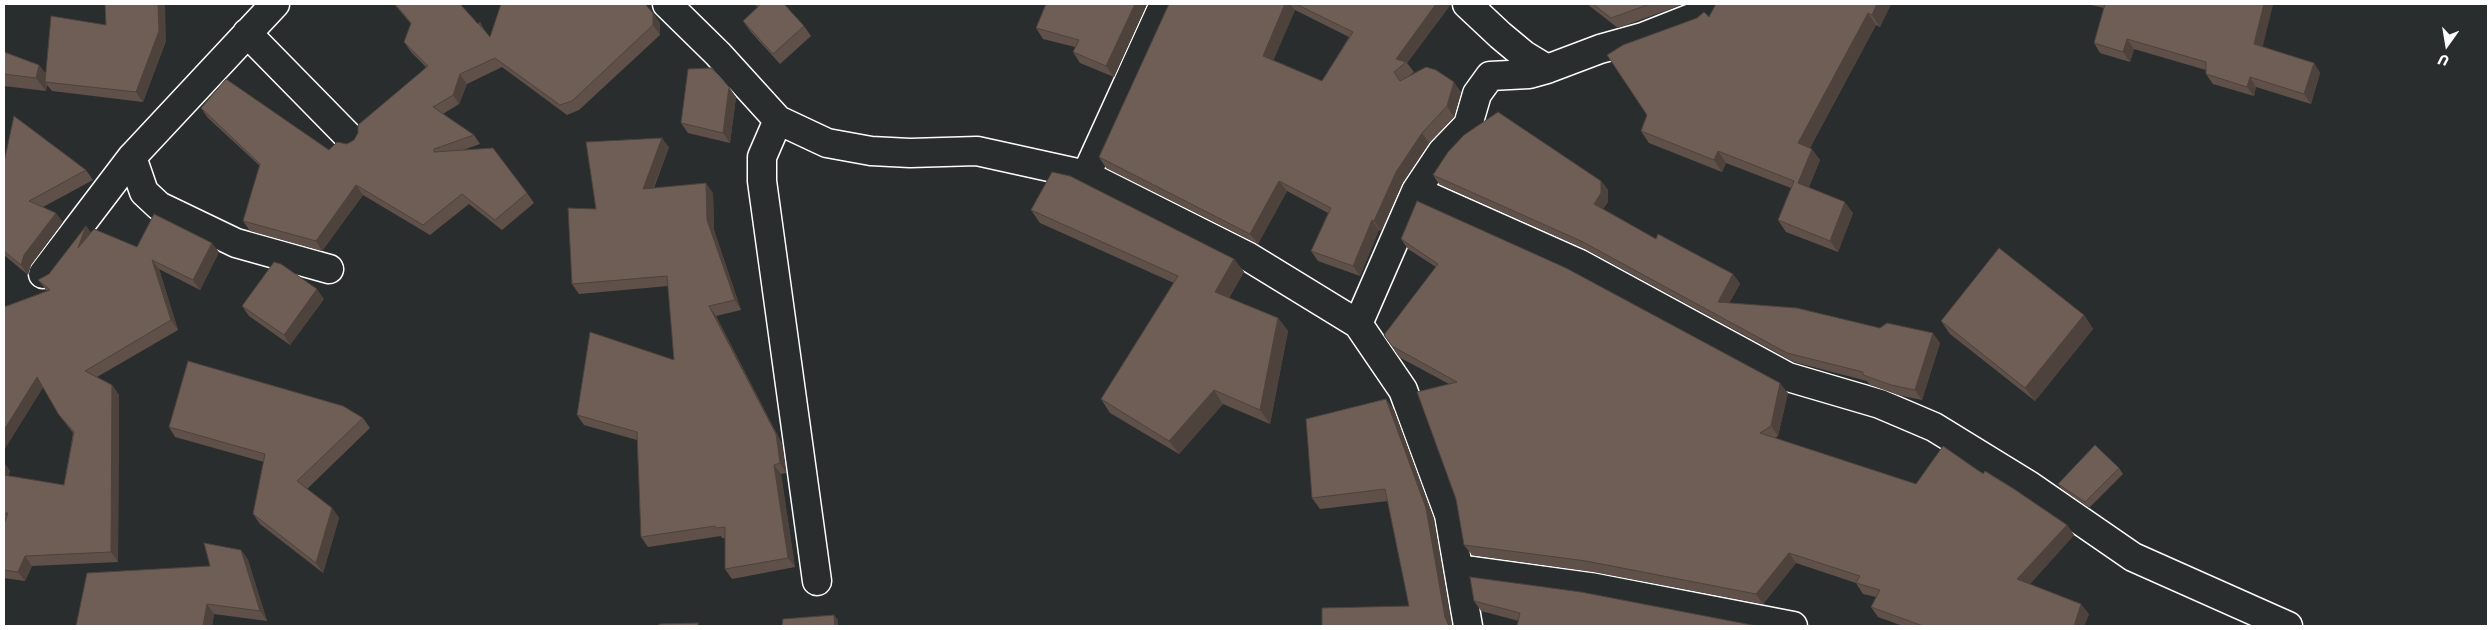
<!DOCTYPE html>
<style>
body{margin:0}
#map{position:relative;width:2492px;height:630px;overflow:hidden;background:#2a2d2e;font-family:Sriracha,sans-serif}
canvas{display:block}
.frame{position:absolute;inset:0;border:5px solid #fff;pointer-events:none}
.north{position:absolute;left:2422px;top:20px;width:50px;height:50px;-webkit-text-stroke:4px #2a2d2e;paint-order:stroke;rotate:193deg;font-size:14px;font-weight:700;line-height:20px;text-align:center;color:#fff}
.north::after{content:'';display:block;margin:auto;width:18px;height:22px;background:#fff;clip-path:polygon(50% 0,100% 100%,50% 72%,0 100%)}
</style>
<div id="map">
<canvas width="2492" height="630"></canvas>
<div class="frame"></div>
<div class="north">U</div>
</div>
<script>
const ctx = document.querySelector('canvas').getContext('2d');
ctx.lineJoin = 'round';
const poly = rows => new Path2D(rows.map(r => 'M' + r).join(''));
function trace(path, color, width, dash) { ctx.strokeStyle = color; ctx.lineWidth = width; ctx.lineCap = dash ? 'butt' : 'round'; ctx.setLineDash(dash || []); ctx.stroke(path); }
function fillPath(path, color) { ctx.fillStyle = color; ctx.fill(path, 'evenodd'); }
const street = poly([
 [667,4,718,54,778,120,827,143,871,151,910,153,977,151,1086,175,1247,256,1358,324,1403,390,1449,515,1468,626],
 [1467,4,1500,35,1524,55,1547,69],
 [247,33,350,138],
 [778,120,762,157,762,181,817,581],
 [132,157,144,192,159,206,236,243,329,269],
 [1086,175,1164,4],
 [1416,191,1580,264,1788,377,1880,404,1934,427,2030,486,2133,557,2288,626],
 [43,274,132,157,275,4],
 [1358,324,1416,191,1442,152,1468,125,1477,94,1490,76,1529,74,1547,69,1600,49,1643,37,1699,15,1711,4],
 [1459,569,1591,587,1793,626]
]);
const wall = poly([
 [394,4,460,4,478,24,480,22,486,33,490,37,653,13,660,23,660,35,579,110,567,115,502,67,467,84,459,104,443,114,474,135,480,144,463,150,527,193,534,203,502,230,469,204,430,235,363,195,322,251,250,231,243,221,260,166,208,118,201,108,329,150,347,144,354,140,426,67,411,52,404,42,411,24],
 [753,4,784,4,804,26,811,36,780,64,750,31,743,21,758,7],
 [1147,4,1114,77,1080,63,1073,52,1075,47,1043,39,1036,28],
 [1169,4,1451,4,1407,63,1414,72,1409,76,1461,92,1454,117,1429,143,1403,182,1381,231,1379,230,1360,276,1318,261,1311,251,1328,213,1287,191,1258,244,1106,168,1099,157],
 [1295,10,1349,37,1322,81,1273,60],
 [1587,4,1684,4,1618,28],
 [1716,4,1891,4,1880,27,1876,25,1810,148,1820,160,1809,187,1853,213,1838,252,1786,232,1778,220,1791,188,1726,163,1722,172,1649,143,1641,131],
 [2087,4,2273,4,2262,47,2314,63,2320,73,2311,104,2256,87,2254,96,2213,84,2206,74,2206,70,2134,49,2130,62,2100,53,2094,43,2104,8],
 [106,25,166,41,143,102,52,91,47,85,46,91,4,86,4,52,39,65,45,73],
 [736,97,730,143,688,133,681,123],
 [669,147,654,188,713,193,714,230,741,310,716,316,782,444,786,473,781,474,795,567,732,579,725,569,725,538,722,538,721,536,648,547,641,537,637,440,584,425,577,415,674,360,668,286,579,294,572,284,596,209],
 [4,162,86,170,93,180,43,207,63,222,31,265,28,275,4,255],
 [1433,175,1601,181,1608,190,1608,202,1603,209,1656,239,1733,274,1740,284,1729,303,1940,343,1922,400,1898,395,1870,385,1867,381,1794,362,1587,250,1439,184],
 [1031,210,1234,259,1244,272,1229,298,1278,318,1288,331,1270,424,1223,404,1179,454,1110,413,1101,399,1174,283,1040,223],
 [86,226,91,233,137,247,219,252,200,290,159,269,178,330,97,377,112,385,119,395,118,562,32,566,25,581,4,578,4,524,5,521,4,521,4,463,10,471,8,476,64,485,73,433,59,415,43,387,4,450,4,307,47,291,38,280,49,274],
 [1401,239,1788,393,1778,436,1775,438,1916,484,1983,474,2067,525,2074,535,2030,584,2089,614,2084,626,1903,626,1878,617,1871,607,1876,597,1863,594,1856,583,1796,563,1763,604,1593,572,1472,555,1464,545,1449,384,1399,357,1384,335,1436,267,1408,249],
 [324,299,290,345,249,316,242,306],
 [2084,315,2093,329,2035,401,1950,334,1941,321],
 [1394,410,1434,519,1409,606,1388,501,1320,509,1312,498],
 [363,418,370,428,307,489,332,508,339,518,323,573,260,524,253,514,264,462,175,437,169,427],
 [2119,468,2123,474,2089,508,2062,489,2058,484],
 [241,550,248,560,267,621,214,614,212,626,76,626,210,566],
 [1581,592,1519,621,1481,611,1474,601]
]);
const shadedWall = poly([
 [158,4,165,4,166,41,143,102,136,92],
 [1135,4,1147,4,1114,77,1106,66],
 [1285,4,1290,4,1295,10,1271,66,1263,56],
 [1436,4,1451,4,1407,63,1406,62,1396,59],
 [1877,4,1891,4,1880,27,1872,15],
 [2264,4,2273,4,2261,54,2254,44],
 [653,13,660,23,660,35,653,25],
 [1868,13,1876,25,1806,155,1798,143],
 [480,22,486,32,485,34,479,24],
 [2127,39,2134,49,2130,62,2123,52],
 [2314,63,2320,73,2311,104,2304,94],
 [39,65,49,78,45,82,47,85,46,91,36,78],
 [460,74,467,84,459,104,453,95],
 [2250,77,2256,87,2254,96,2247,87],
 [1454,82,1461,92,1454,117,1447,106],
 [729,87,736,97,730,143,723,133],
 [1422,133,1429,143,1403,182,1381,231,1374,221,1396,172],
 [662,138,669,147,649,198,643,189],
 [1812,149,1820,160,1806,194,1798,183],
 [1718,151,1726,163,1722,172,1714,160],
 [1279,181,1287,191,1258,244,1250,234],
 [1601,181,1608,190,1608,202,1600,213,1594,204],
 [706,183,713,193,714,230,741,310,735,300,707,220],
 [356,185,363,195,322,251,316,241],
 [1845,202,1853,213,1838,252,1830,241],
 [56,213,63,222,31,265,28,275,21,265,24,255],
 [1372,220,1379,230,1360,276,1353,266],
 [86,226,92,235,78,248],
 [212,243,219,252,200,290,193,280],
 [1234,259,1244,272,1224,305,1215,292],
 [152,260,159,269,178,330,171,320],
 [1733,274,1740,284,1724,312,1718,302],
 [317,289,324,299,290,345,284,335],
 [709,306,716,316,782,444,786,473,780,463],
 [2084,315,2093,329,2035,401,2025,388],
 [1278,318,1288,331,1270,424,1260,410],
 [1933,333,1940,343,1922,400,1915,390],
 [37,377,44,386,4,450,4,430],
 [1780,383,1788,393,1778,436,1771,426],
 [112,385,119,395,118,562,111,552],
 [1214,390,1223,404,1179,454,1169,441],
 [1386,399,1394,410,1434,519,1452,626,1449,626,1445,617],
 [4,463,10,471,5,483,4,481],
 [774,465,781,474,795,567,788,558],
 [332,508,339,518,323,573,316,563],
 [2067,525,2074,535,2024,590,2017,579],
 [241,550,248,560,267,621,260,611],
 [1789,553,1796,563,1763,604,1756,594],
 [25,556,32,566,25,581,18,572],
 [207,604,214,614,212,626,203,626],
 [2081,604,2089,614,2084,626,2074,626],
 [834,615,838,620,838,626,835,626]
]);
const building = poly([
 [105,4,158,4,159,31,136,92,45,82,51,16,106,25,105,4],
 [395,4,460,4,478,24,480,22,479,24,490,37,501,4,645,4,653,13,653,25,572,101,560,105,495,58,460,74,453,95,433,107,474,135,434,149,434,152,493,148,527,193,495,220,462,194,423,225,356,185,316,241,243,221,260,164,201,108,226,79,329,150,337,142,347,144,354,140,358,133,358,125,428,66,404,42,411,23,395,4],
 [761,4,784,4,804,26,773,54,743,21,761,4],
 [1046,4,1135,4,1106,66,1073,52,1079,40,1036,28,1046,4],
 [1169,4,1285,4,1263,56,1322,81,1353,32,1296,4,1436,4,1396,59,1406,62,1394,72,1400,81,1426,67,1436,70,1454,82,1447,106,1422,133,1396,172,1374,221,1372,220,1353,266,1311,251,1331,208,1279,181,1250,234,1099,157,1169,4],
 [1593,4,1650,4,1611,18,1593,4],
 [1716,4,1877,4,1872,15,1868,13,1798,143,1812,149,1798,183,1845,202,1830,241,1778,220,1794,181,1718,151,1714,160,1641,131,1647,115,1607,55,1623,45,1697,18,1704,12,1709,17,1716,4],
 [2105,4,2264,4,2254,44,2314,63,2304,94,2250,77,2247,87,2206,74,2206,62,2127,39,2123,52,2094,43,2105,4],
 [4,52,39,65,36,78,4,74,4,52],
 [711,68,729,87,723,133,681,123,688,69,711,68],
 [1498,112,1601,181,1601,193,1594,204,1656,239,1658,234,1733,274,1718,302,1797,308,1880,328,1887,323,1933,333,1915,390,1891,385,1863,375,1863,372,1787,353,1581,241,1433,175,1448,152,1464,135,1498,112],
 [14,116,86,170,29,201,56,213,24,255,21,265,4,251,4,162,14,116],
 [662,138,643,189,706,183,707,220,735,300,709,306,776,434,780,463,774,465,788,558,725,569,725,527,716,528,715,526,641,537,637,432,577,415,590,332,674,360,667,276,572,284,568,208,596,209,586,142,662,138],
 [1052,172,1070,176,1234,259,1215,292,1278,318,1260,410,1214,390,1169,441,1101,399,1178,276,1031,210,1052,172],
 [1417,201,1566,268,1780,383,1771,426,1760,433,1916,484,1943,446,1983,474,1985,471,2014,489,2067,525,2017,579,2081,604,2074,626,1923,626,1871,607,1880,590,1856,583,1860,576,1789,553,1756,594,1586,561,1464,545,1456,499,1417,392,1457,382,1392,346,1384,335,1438,264,1401,239,1417,201],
 [154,214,212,243,193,280,152,260,171,320,85,371,112,385,111,552,25,556,18,572,4,570,4,524,8,513,4,513,4,475,64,485,74,432,59,415,37,377,4,430,4,307,50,290,38,280,49,274,86,226,78,248,94,229,137,247,154,214],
 [1999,248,2084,315,2025,388,1941,321,1999,248],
 [274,262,281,264,317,289,284,335,242,306,274,262],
 [188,361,343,406,363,418,297,481,332,508,316,563,253,514,265,454,169,427,188,361],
 [1386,399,1426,508,1445,617,1448,624,1450,626,1322,626,1322,608,1409,606,1385,489,1312,498,1306,419,1386,399],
 [2095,445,2119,468,2085,502,2058,484,2095,445],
 [204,543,241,550,260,611,207,604,203,626,76,626,87,573,210,566,204,543],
 [1470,577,1581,592,1757,626,1517,626,1520,613,1474,601,1470,577],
 [834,615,835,626,782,626,783,619,834,615],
 [698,623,698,626,659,626,659,624,698,623]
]);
trace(street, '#fff', 31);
trace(street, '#2a2d2e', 28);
fillPath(wall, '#5f5149');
fillPath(shadedWall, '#4d423c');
fillPath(building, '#6e5e55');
trace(building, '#4d423c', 1);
</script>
